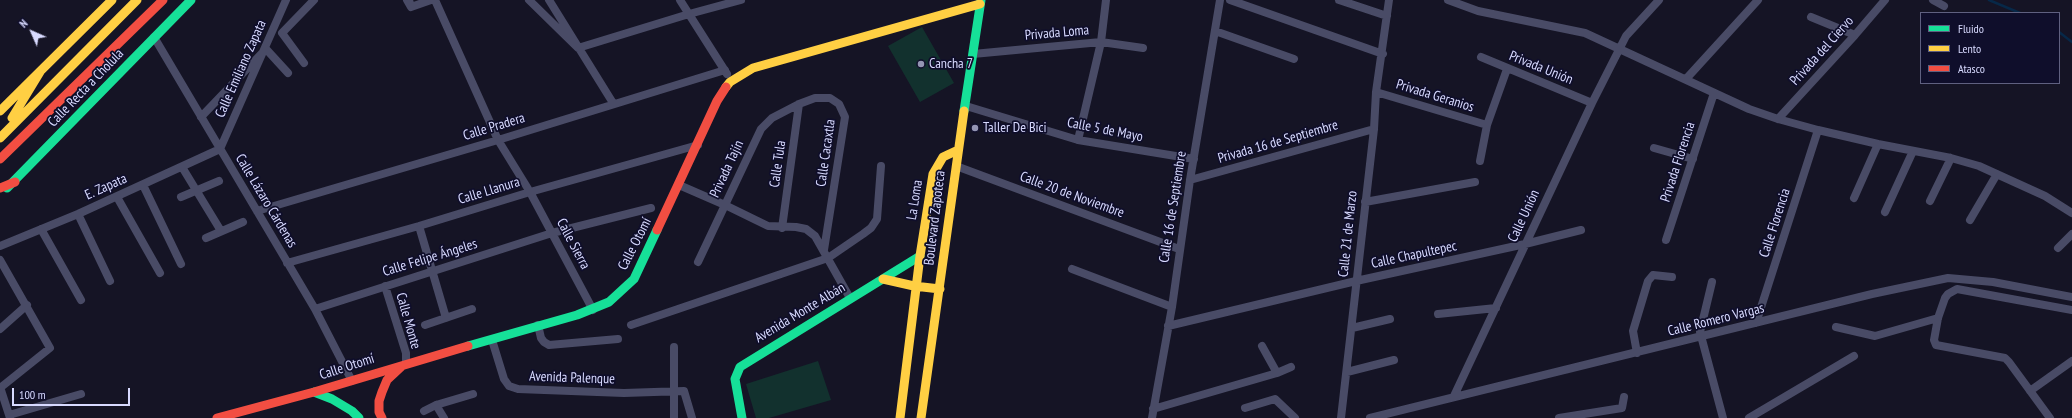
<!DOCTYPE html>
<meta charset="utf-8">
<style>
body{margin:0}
#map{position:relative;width:2072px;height:418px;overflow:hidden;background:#151425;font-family:"PT Sans Narrow",sans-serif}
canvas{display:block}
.legend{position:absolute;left:1920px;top:12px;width:140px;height:72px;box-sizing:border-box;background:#0f0e2b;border:1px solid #5f6080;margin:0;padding:5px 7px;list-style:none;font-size:12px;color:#d8daff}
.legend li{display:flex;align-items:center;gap:8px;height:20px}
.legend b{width:20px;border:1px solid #5f6080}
.north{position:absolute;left:12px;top:12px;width:40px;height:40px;-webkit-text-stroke:3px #0f0e2b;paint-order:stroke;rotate:315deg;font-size:11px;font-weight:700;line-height:16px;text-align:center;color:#d8daff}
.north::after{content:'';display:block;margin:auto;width:14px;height:18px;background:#d8daff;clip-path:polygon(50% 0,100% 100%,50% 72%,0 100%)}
.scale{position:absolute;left:12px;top:388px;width:118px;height:18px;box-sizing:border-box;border:2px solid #d8daff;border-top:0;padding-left:5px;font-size:12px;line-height:14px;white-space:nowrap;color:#d8daff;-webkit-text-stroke:3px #0f0e2b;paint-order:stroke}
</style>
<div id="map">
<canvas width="2072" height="418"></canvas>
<ul class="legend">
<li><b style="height:5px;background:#16e098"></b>Fluido</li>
<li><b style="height:5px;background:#ffcf43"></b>Lento</li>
<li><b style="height:5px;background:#f24e42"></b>Atasco</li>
</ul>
<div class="north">N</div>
<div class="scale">100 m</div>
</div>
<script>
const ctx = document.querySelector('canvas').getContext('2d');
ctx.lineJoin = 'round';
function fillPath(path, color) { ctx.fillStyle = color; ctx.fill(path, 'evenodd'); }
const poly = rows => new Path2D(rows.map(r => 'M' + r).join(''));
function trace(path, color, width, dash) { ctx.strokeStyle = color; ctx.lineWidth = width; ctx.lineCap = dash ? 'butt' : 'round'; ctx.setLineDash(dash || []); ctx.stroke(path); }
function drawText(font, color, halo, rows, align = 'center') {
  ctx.font = font + ' "PT Sans Narrow",sans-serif'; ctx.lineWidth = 3.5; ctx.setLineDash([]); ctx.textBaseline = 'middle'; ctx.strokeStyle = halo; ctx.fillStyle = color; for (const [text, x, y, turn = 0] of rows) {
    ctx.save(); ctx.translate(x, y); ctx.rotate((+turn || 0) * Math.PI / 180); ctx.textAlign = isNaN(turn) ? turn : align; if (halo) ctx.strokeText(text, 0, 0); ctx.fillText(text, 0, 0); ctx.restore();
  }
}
const green = poly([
 [922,27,954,83,920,102,888,46],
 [818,361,831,400,769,418,756,418,746,384]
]);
const stream = poly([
 [1989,0,2020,13],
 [2059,32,2072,42]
]);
const street = poly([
 [407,0,411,7,409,0],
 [435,0,498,140,530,192,593,310],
 [529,0,578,48,689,14,741,0],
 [549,0,613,103],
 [680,0,727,74],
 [1230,0,1383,54],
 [1339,0,1387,16],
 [1448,0,1478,11,1585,33,1749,109,1778,119,1818,130,1878,144,1951,158,1979,166,2045,196,2072,213],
 [1933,0,1944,6],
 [411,7,431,0],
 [1811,17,1855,35],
 [1215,31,1294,59],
 [154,37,315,309,352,381],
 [973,54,1101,42,1143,48],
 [1481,57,1592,103],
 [304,63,282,33,314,0],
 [1686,79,1758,0],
 [1376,92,1487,125],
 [966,106,1078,140,1194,159],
 [201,117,266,49,288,73],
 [1778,119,1855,35,1885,0],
 [1078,140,1101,42,1106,0],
 [1654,148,1693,159],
 [1480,161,1487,125,1507,69],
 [956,166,1179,249],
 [182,167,221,231],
 [1190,180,1374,129],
 [143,185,181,264],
 [679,185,725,205,768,226,796,227,806,229,815,236,850,298],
 [117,197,160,273],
 [181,197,219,181],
 [1854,198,1878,144],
 [1930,201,1951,158],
 [1365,202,1475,182],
 [257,211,498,140,725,70],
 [1885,212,1913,151],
 [78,214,110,281],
 [1970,220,1997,174],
 [419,226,446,318],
 [782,228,799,104],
 [41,229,81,300],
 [206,238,243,222],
 [1666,240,1714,93],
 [0,246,78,214,220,149,286,0],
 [2058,248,2072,234],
 [0,260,50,348,0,388],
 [698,262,761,129,772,118,799,104,815,98,830,98,839,104,845,117,824,250],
 [287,263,419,226,530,192,698,145],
 [1072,269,1172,307],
 [1712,282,1700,332,1723,418],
 [385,286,406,353,406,363],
 [315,309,552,233,651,208],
 [1438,314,1496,308],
 [1756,323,1818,130],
 [425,325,472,309],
 [538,325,541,338,544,342,549,345,618,339],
 [631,325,828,258,863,234,871,228,877,219,881,166],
 [1168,326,1356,281,1525,244,1581,230],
 [1836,327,1875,336,1938,318],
 [1352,328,1390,319],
 [0,329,27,305],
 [492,340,504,379,509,386,518,389,624,393,684,391,692,418],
 [1262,346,1277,373],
 [674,347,674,418],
 [1637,353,1633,331,1648,281,1653,275,1672,277],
 [1347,372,1394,360],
 [0,387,10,418],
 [2030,391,2072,361],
 [1454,396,1592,103,1626,36,1659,0],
 [436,405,444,418],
 [1245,408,1275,399,1295,418],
 [1153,409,1277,373,1291,367],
 [424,411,436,405,473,394],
 [9,415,81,394],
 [1152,418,1172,307,1190,180,1220,0],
 [1341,418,1374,129,1376,92,1389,0],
 [1370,418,1872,294,1948,278,1993,282,2072,297],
 [1559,418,1622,408,1624,397],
 [1749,418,1854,356],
 [2050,418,2009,362,2005,358,1936,345,1934,340,1938,318,1945,298,1948,294,1957,289,2072,310]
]);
const fast = poly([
 [964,111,981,0],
 [7,188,191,0],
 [468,346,577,315,609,302,634,279,657,230],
 [314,392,332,399,352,411,359,418],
 [742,418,735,379,740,367,920,256]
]);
const slow = poly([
 [726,87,730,82,753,68,980,4],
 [0,111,112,0],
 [12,118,40,72],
 [0,138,137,0],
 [883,279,914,286,940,289],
 [900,418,920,256,933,174,943,157,958,150],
 [921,418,964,111]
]);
const jam = poly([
 [0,159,163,0],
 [0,188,15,182],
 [657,230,717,101,726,87],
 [217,418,314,392,468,346],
 [382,418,379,412,379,401,382,392,387,380,402,366]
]);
const markers = [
 [921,64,4,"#9495b3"],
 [975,128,4,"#9495b3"]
];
const streetNames = [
 ["Privada Loma",1057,33,-5],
 ["Privada del Ciervo",1822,51,-48],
 ["Privada Unión",1541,68,22],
 ["Calle Emiliano Zapata",241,69,-66],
 ["Calle Recta a Cholula",86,88,-46],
 ["Privada Geranios",1435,96,17],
 ["Calle Pradera",494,127,-17],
 ["Calle 5 de Mayo",1105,130,11],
 ["Privada 16 de Septiembre",1278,142,-16],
 ["Calle Cacaxtla",826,153,-82],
 ["Privada Florencia",1678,162,-72],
 ["Calle Tula",778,164,-82],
 ["Privada Tajín",727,169,-65],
 ["E. Zapata",106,187,-24],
 ["Calle Llanura",489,191,-17],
 ["Calle 20 de Noviembre",1072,195,20],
 ["La Loma",915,200,-81],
 ["Calle Lázaro Cárdenas",266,201,59],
 ["Calle 16 de Septiembre",1173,207,-81],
 ["Calle Unión",1524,216,-65],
 ["Boulevard Zapoteca",935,218,-83],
 ["Calle Florencia",1775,223,-72],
 ["Calle 21 de Marzo",1348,234,-84],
 ["Calle Sierra",573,244,62],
 ["Calle Otomí",635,244,-63],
 ["Calle Chapultepec",1414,255,-12],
 ["Calle Felipe Ángeles",430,258,-17],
 ["Avenida Monte Albán",800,313,-31],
 ["Calle Romero Vargas",1716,320,-14],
 ["Calle Monte",408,321,74],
 ["Calle Otomí",347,367,-18],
 ["Avenida Palenque",572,378,2]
];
const poiNames = [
 ["Cancha 7",929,64],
 ["Taller De Bici",983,128]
];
fillPath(green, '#12312e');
trace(stream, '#072848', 2.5);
trace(street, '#494b66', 8);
trace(fast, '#16e098', 9);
trace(slow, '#ffcf43', 9);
trace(jam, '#f24e42', 9);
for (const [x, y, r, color] of markers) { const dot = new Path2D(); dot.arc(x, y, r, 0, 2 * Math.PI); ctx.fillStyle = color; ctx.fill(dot); trace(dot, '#0f0e2b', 1.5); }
drawText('14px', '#d8daff', '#0f0e2b', streetNames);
drawText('14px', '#d8daff', '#0f0e2b', poiNames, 'left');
</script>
